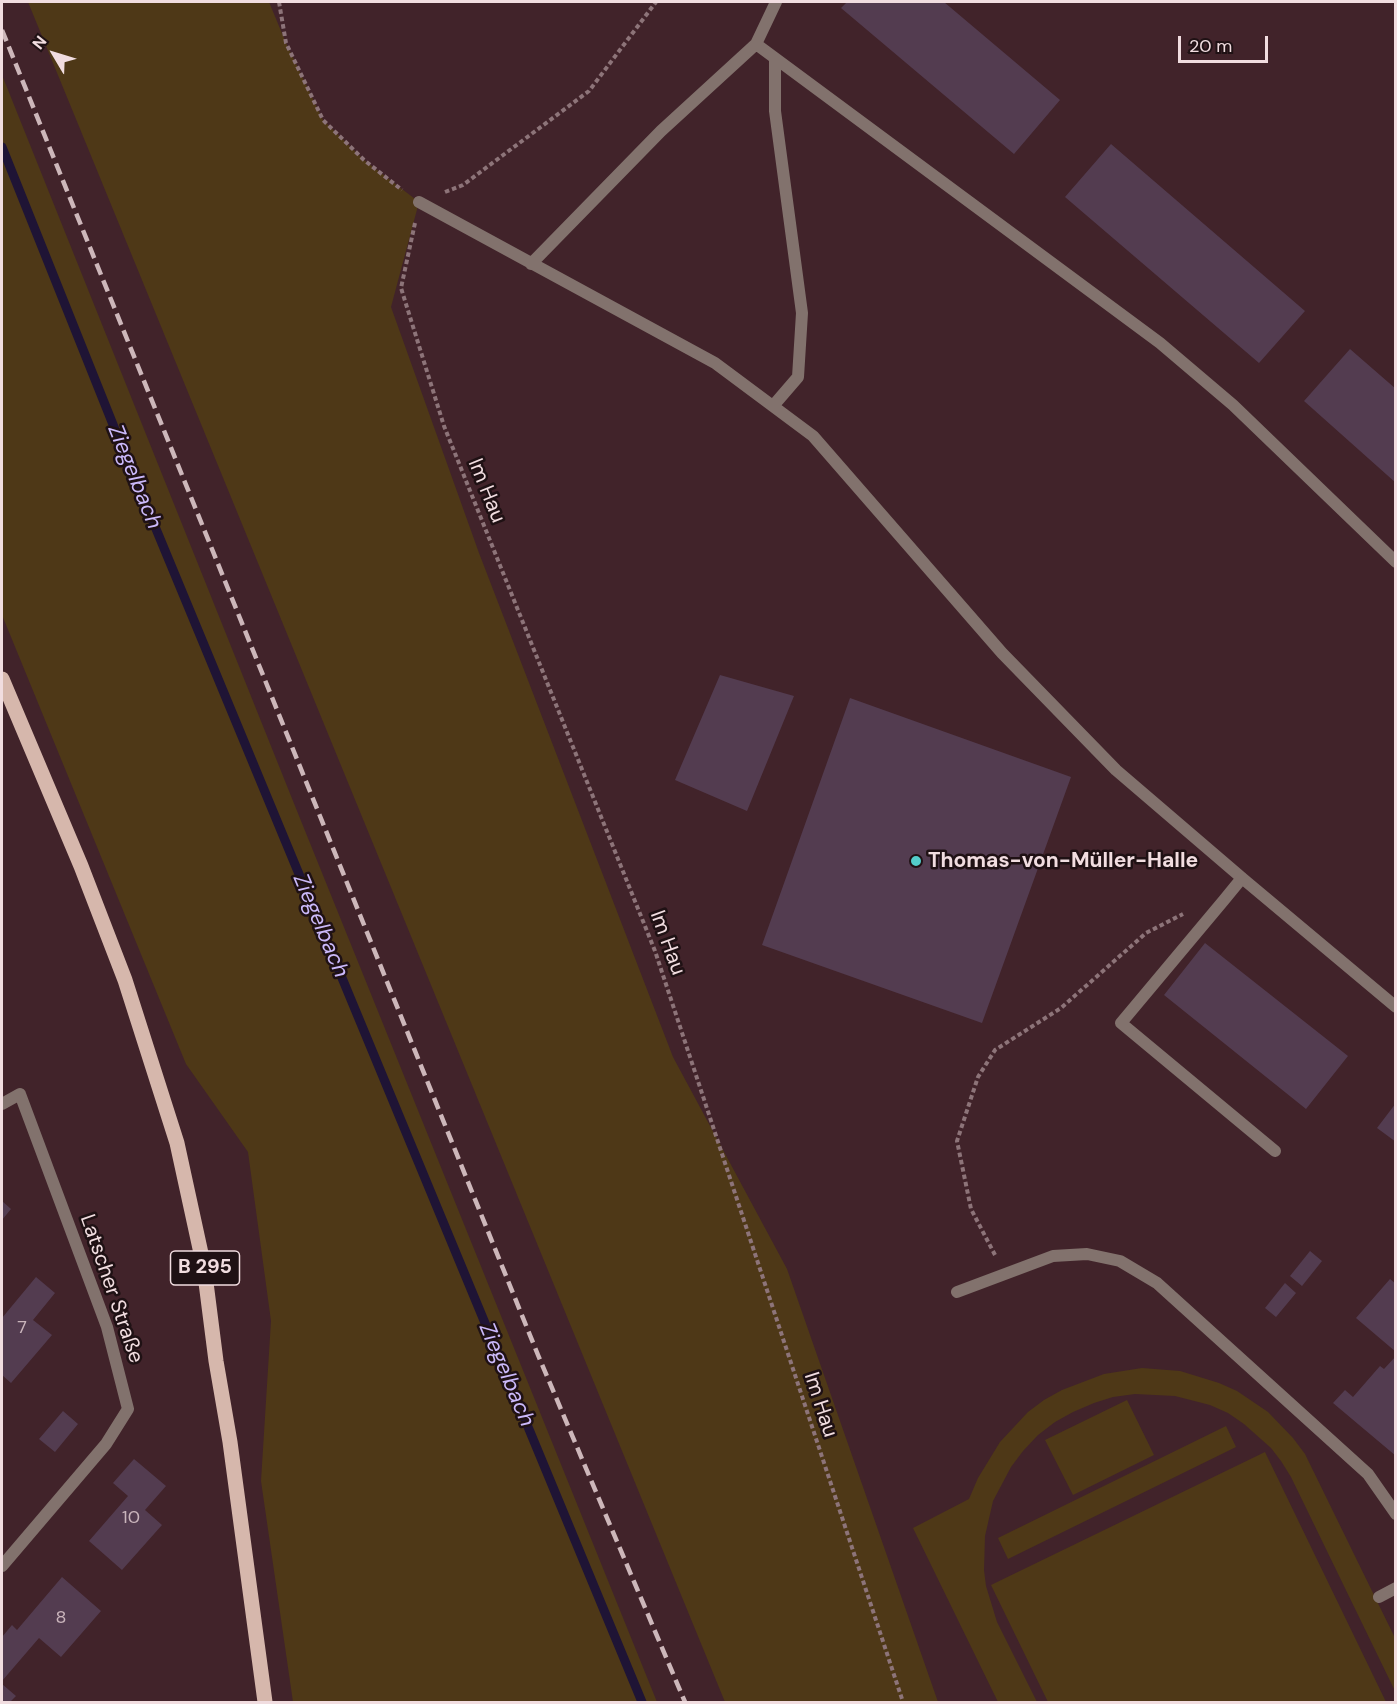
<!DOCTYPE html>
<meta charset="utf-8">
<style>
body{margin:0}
#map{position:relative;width:1397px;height:1704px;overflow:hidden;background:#41232a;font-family:"DM Sans",sans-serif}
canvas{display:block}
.frame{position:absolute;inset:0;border:3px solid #f1dde0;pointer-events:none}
.north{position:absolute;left:24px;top:24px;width:60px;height:60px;-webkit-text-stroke:4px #1f1114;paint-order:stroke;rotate:308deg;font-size:16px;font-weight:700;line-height:24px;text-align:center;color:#f1dde0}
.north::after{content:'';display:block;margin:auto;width:21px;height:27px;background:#f1dde0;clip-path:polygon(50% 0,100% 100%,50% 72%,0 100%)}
.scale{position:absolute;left:1178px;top:36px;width:90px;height:27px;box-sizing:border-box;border:3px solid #f1dde0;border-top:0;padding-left:8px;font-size:18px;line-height:21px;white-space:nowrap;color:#f1dde0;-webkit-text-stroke:4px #1f1114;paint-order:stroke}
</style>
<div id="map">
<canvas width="1397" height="1704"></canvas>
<div class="frame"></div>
<div class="north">N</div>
<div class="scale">20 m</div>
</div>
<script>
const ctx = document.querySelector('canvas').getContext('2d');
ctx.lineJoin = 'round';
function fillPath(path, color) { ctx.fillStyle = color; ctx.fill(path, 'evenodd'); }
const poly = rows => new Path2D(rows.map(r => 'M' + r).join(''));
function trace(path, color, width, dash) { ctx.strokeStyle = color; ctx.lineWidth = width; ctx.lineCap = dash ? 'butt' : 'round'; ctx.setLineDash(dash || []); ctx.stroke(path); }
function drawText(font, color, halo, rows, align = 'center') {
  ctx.font = font + ' "DM Sans",sans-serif'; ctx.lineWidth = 5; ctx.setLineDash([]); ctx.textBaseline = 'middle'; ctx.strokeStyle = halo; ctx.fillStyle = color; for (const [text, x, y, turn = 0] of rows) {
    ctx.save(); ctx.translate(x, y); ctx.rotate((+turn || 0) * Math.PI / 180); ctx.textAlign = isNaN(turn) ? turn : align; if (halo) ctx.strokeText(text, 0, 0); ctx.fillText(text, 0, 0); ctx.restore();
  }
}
const green = poly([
 [28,2,269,2,286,43,323,120,364,160,419,202,391,307,479,553,673,1057,787,1269,938,1702,725,1702],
 [2,75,295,806,657,1702,293,1702,261,1481,271,1321,248,1152,186,1064,2,615],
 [1142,1368,1180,1371,1219,1383,1237,1391,1268,1412,1293,1438,1305,1454,1395,1638,1395,1691,1291,1477,1281,1461,1271,1448,1244,1424,1228,1413,1210,1405,1175,1396,1135,1394,1113,1397,1094,1403,1073,1412,1055,1422,1038,1435,1023,1451,1011,1467,993,1501,985,1536,984,1570,986,1586,997,1622,1037,1702,998,1702,913,1528,969,1499,978,1478,1000,1442,1028,1412,1044,1400,1062,1390,1104,1374],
 [1127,1400,1154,1455,1073,1495,1045,1440],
 [1226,1426,1236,1447,1008,1559,998,1538],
 [1265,1452,1386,1702,1048,1702,991,1585]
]);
const stream = poly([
 [2,147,120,442,642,1702]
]);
const building = poly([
 [847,2,944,2,1060,100,1014,154,841,8],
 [1111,144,1305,311,1259,363,1065,197],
 [1350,349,1396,389,1396,483,1304,401],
 [720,675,794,696,747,811,675,780],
 [850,698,1071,777,982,1023,762,945],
 [1205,943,1348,1056,1306,1109,1164,995],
 [1396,1103,1396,1142,1377,1128],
 [2,1201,11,1209,2,1220],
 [1310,1251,1322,1261,1302,1286,1290,1276],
 [36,1277,55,1293,33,1320,52,1335,11,1383,2,1375,2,1318],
 [1390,1279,1396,1284,1396,1352,1356,1318],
 [1285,1283,1296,1293,1276,1317,1265,1308],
 [1396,1356,1396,1456,1333,1403,1345,1390,1353,1397,1380,1366,1384,1369],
 [63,1411,78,1424,55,1452,39,1439],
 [134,1459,166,1486,145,1510,162,1525,122,1570,89,1541,128,1496,113,1483],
 [62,1577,101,1611,61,1657,39,1638,2,1681,2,1637,12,1625,17,1630],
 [2,1684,16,1696,10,1702,2,1702]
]);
const path = poly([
 [279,2,286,43,323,120,364,160,402,190],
 [445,192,463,185,589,91,656,2],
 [415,223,401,288,444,426,655,951,903,1702],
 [995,1255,971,1209,957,1141,978,1077,995,1050,1061,1008,1146,933,1183,914]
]);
const lane = poly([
 [756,44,1160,343,1233,405,1396,562],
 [419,202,715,363,813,436,1002,653,1116,770,1242,878],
 [531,264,661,131,756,44,776,2],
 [773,406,798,377,802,313,775,111,775,58],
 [1275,1151,1121,1023,1224,900,1242,878,1396,1007],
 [957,1292,1053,1256,1087,1254,1120,1261,1157,1283,1368,1474,1396,1514],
 [1379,1597,1396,1588]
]);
const street = poly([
 [2,1104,20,1094,107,1327,128,1409,106,1444,2,1566]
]);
const primary = poly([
 [2,679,81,866,125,980,177,1143,204,1267,216,1361,230,1442,265,1702]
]);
const rail = poly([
 [2,30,538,1355,685,1702]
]);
const markers = [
 [916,861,6,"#53cdcb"]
];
const numberNames = [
 ["7",22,1328],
 ["10",131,1518],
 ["8",61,1618]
];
const shields = [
 [205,1268,69]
];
const shieldNames = [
 ["B 295",205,1268]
];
const streetNames = [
 ["Im Hau",486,491,68],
 ["Im Hau",667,943,70],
 ["Latscher Straße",111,1289,71],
 ["Im Hau",820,1405,72]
];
const poiNames = [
 ["Thomas-von-Müller-Halle",928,861]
];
const waterNames = [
 ["Ziegelbach",134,477,68],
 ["Ziegelbach",320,926,67],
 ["Ziegelbach",506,1375,67]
];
fillPath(green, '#4e3817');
trace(stream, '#1f1435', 9);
fillPath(building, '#533c50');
trace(path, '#8d7479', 4, [4.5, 3]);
trace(lane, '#82726d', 12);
trace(street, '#82726d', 12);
trace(primary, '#d6b7ac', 15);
trace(rail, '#cdb7ba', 4.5, [12, 6]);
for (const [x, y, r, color] of markers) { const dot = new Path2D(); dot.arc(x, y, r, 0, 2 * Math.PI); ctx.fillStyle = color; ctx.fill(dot); trace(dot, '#1f1114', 2); }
drawText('18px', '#cab5bc', null, numberNames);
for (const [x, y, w] of shields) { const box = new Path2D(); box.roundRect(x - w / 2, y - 17, w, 34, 4.5); ctx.fillStyle = '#1f1114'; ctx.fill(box); trace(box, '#f1dde0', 1.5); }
drawText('bold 20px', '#f1dde0', null, shieldNames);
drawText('21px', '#f1dde0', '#1f1114', streetNames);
drawText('bold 21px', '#f1dde0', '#1f1114', poiNames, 'left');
drawText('italic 22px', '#cbb9fa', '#1f1114', waterNames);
</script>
